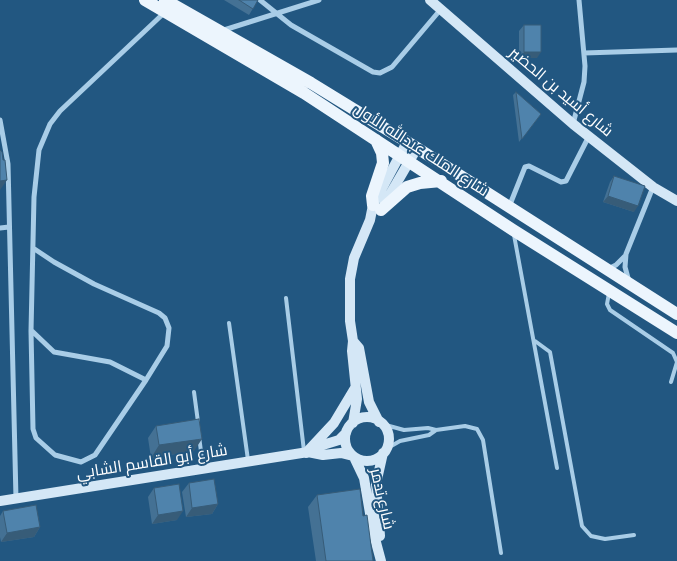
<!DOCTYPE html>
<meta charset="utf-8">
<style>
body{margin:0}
canvas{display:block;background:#225781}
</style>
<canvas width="677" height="561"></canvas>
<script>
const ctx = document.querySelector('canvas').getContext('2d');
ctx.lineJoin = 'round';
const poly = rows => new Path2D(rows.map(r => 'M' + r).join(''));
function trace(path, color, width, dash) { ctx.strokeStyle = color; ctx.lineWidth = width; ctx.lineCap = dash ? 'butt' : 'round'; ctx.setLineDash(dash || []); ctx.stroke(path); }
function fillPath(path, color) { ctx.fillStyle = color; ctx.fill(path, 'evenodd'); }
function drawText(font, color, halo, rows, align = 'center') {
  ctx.font = font + ' Cabin,Cairo,sans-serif'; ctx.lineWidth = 4; ctx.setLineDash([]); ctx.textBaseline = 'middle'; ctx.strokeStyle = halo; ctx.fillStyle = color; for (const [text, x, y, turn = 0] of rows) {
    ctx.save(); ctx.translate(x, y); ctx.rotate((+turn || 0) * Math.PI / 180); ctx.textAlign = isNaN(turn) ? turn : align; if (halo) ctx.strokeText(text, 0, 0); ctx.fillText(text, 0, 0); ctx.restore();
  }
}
const lane = poly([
 [514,235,557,468],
 [609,293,607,304,610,310,673,353,677,362],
 [286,298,304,451],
 [229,323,248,460],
 [535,341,550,352,582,526,591,536,605,539,634,535],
 [671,382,677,362],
 [194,392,198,422],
 [382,424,404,430,428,428,436,430,465,426,477,429,483,440,501,553],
 [199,436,203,467],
 [386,449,400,441,429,435,436,430]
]);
const street = poly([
 [260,0,291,25,373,72,380,73,392,67,441,9],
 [224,30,319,0],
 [584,53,677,50],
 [0,120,8,164,16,499],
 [573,124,584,82,585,66,579,0],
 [509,207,525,167,529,166,561,182,566,181,589,136],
 [0,228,9,227],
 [33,248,54,262,94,284,159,313,165,318,169,328,167,346,146,380,95,455,81,462,55,455,36,438,33,429,31,331,34,197,39,150,50,124,60,111,164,13],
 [608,269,616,265,625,256],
 [628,278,625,267,626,254,653,187],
 [32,331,54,352,110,362,146,380]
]);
const secondary = poly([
 [430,0,573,124,653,187,677,201],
 [385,203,417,148],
 [353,341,359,348,369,402,379,422],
 '345 439a22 22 0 1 1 44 0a22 22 0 1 1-44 0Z',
 [353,423,357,399,352,351,353,341,350,321,350,279,354,258,370,220,373,205,407,142],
 [313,448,339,440,346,433],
 [306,453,334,423,355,388],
 [354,457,364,478,373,531,381,561],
 [0,501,308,452,323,455,341,453,353,456],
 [380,536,376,484,383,453]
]);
const primary = poly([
 [145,0,304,93,513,230,677,333],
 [165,0,311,83,417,148,677,314],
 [373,205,372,196,383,163,382,153,376,140],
 [381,210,407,187,420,183,441,181]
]);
const wall = poly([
 [224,0,258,0,249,15],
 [524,25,537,58,519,58,519,31],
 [516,92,541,114,519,142,513,95],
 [614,176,634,212,603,202,610,182],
 [156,426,194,451,151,458,148,438],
 [189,483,218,504,212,514,186,517,182,492],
 [154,488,177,520,152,524,148,497],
 [317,495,363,516,373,561,316,561,308,507],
 [3,511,40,527,34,537,1,542,0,537,0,516]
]);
const shadedWall = poly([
 [524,52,541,52,537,58,519,58],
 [7,180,0,190,0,181],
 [608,196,638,206,634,212,603,202],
 [202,439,194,451,151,458,159,445],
 [218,504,212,514,186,517,192,508],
 [183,511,177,520,152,524,158,515],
 [40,527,34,537,1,542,7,533]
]);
const building = poly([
 [239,0,258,0,253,9,239,0],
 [524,25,541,25,541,52,524,52,524,25],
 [516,92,541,114,522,139,516,92],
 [0,150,2,152,3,160,5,160,7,180,0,181,0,150],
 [614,176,645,186,638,206,608,196,614,176],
 [199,419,202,439,159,445,156,426,199,419],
 [214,479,218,504,192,508,189,483,214,479],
 [179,484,183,511,158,515,154,488,179,484],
 [360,489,363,516,367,515,373,561,326,561,317,495,360,489],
 [36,505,40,527,7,533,3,511,36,505]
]);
const streetNames = [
 ["شارع أسيد بن الحضير",561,92,40],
 ["شارع الملك عبدالله الأول",421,150,33],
 ["شارع أبو القاسم الشابي",152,462,-9],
 ["شارع تدمر",382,499,77]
];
trace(lane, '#a9cde7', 4);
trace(street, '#a9cde7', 5);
trace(secondary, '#d4e7f6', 10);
trace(primary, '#ecf5fd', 12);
fillPath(wall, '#447194');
fillPath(shadedWall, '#375c78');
fillPath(building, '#4f83ac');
trace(building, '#375c78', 1);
drawText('16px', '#fff', '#225781', streetNames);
</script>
